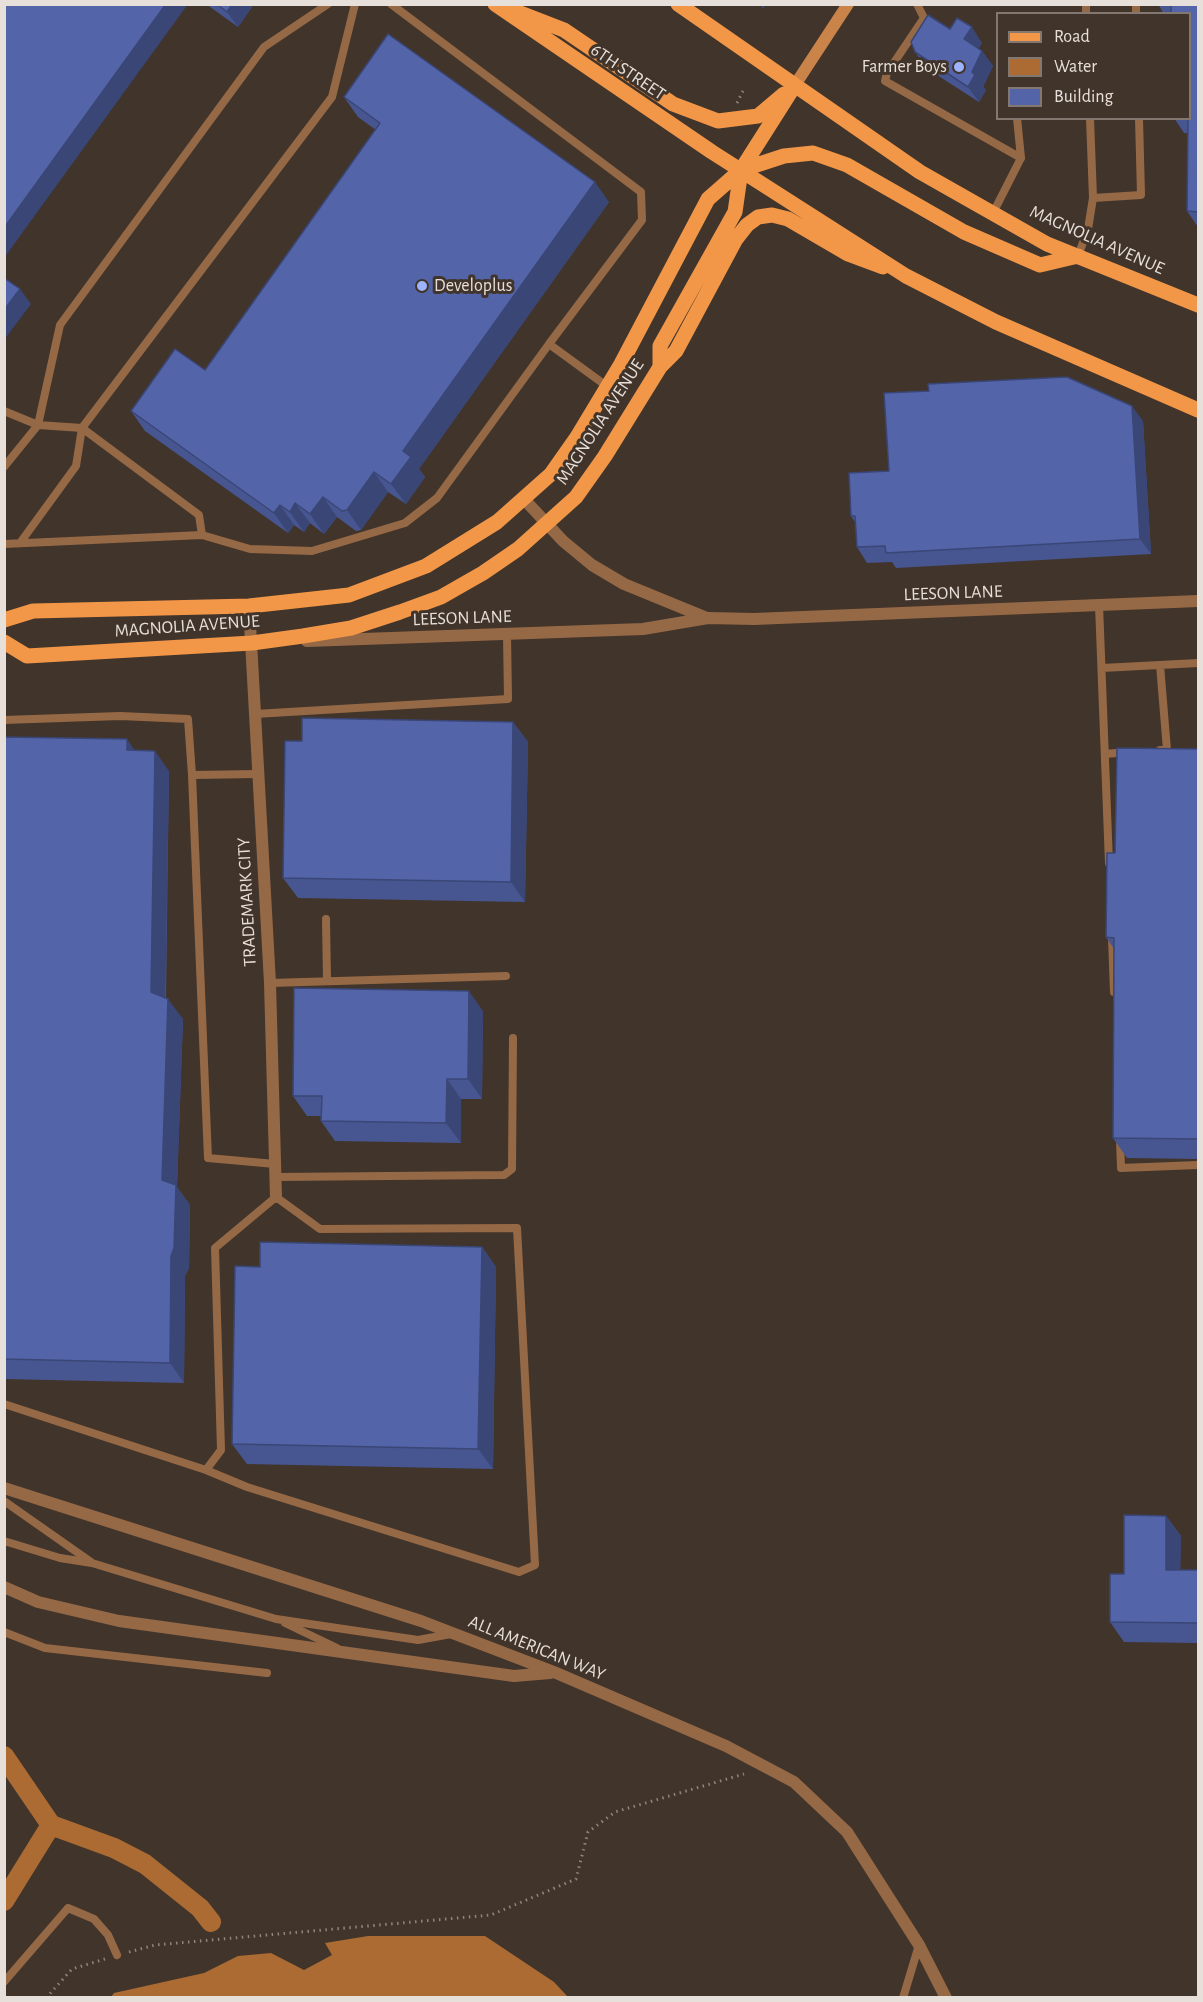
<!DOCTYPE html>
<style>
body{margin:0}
#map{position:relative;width:1203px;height:2002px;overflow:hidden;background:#41342b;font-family:"Alegreya Sans",sans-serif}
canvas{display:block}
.frame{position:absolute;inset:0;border:6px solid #e7dfd9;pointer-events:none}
.legend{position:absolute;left:996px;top:12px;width:195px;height:108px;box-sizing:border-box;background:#41342b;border:2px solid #837871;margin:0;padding:8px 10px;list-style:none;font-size:18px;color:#e7dfd9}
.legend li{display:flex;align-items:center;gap:12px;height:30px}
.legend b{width:30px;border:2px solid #837871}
</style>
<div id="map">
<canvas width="1203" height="2002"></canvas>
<div class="frame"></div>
<ul class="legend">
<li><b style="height:8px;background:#f29748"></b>Road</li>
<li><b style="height:16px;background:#ab6b33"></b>Water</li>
<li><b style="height:16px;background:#5364a8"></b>Building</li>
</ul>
</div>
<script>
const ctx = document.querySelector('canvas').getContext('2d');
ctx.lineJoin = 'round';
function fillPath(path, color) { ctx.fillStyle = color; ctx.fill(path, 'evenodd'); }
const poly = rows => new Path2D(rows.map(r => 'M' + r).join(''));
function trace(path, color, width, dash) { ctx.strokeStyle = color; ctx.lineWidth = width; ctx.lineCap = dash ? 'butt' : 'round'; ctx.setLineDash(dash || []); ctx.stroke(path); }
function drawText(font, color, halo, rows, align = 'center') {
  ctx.font = font + ' "Alegreya Sans",sans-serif'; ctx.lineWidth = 6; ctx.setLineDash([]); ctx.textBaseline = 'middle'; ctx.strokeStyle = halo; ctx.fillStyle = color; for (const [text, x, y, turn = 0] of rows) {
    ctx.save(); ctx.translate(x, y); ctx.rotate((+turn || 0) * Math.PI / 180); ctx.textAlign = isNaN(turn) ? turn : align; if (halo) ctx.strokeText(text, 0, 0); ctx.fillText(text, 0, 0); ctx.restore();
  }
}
const water = poly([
 [368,1936,485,1936,554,1982,568,1997,111,1997,114,1993,204,1973,238,1956,271,1953,304,1970,332,1955,325,1943]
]);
const canal = poly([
 [4,1756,51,1825,114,1848,145,1864,200,1908,211,1922],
 [4,1901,51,1825]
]);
const path = poly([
 [737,103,743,91],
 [129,1952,155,1945,491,1915,576,1879,588,1832,615,1812,744,1774],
 [46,1998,72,1969,105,1959]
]);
const lane = poly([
 [391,4,641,192,642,220,549,344,608,387],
 [917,4,924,18,887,73,885,81,1021,158,993,213],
 [1086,4,1086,14],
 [1136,4,1136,14],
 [1017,118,1021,158],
 [1093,198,1141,195,1139,118],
 [1078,256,1088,229,1093,198,1090,118],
 [4,411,38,425,60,325,264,47,328,4],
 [4,467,38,425,82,428,332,97,355,4],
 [20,543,76,466,82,428,199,515,202,535],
 [4,544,202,535,250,549,312,551,405,523,437,498,549,344],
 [1099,605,1109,863],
 [1160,665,1167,750,1160,750],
 [1102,668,1198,663],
 [255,714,508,699,507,635],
 [4,720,120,716,188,719,192,775,257,774],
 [1105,754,1128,752],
 [192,775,208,1158,275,1164],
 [326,919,327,981],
 [1112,938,1114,992],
 [270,983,506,976],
 [1120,1139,1121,1168,1198,1165],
 [275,1177,504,1175,512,1169,513,1038],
 [4,1404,206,1470,221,1450,215,1248,276,1197,320,1229,517,1228,535,1565,519,1572,247,1487,206,1470],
 [4,1501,91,1562],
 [4,1541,60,1558,92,1563,276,1619,418,1640,451,1634],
 [285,1623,337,1648],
 [4,1632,45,1648,267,1673],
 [4,1982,68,1908,94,1919,108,1935,117,1955],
 [903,1998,919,1945]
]);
const street = poly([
 [523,498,563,541,592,565,624,584,707,618],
 [249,606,270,983,276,1197],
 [307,641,643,629,708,618,754,619,1198,601],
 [4,1488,421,1621,554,1672,726,1746,794,1782,847,1832,919,1945,946,1998],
 [4,1587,38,1602,119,1621,514,1676,550,1673]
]);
const secondary = poly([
 [795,85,848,4]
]);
const primary = poly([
 [495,4,712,152,906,276,996,322,1198,410],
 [678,4,920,172,1047,244,1198,305],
 [515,11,564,30,673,104,718,121,758,116,784,94],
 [741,170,784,156,813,153,847,165,964,232,1040,265,1078,256],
 [660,367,676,351,736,239,747,225,758,217,772,215,788,219,848,254,883,267],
 [4,620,33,611,249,606,349,595,426,566,497,522,551,474,577,437,621,364,708,199,741,170,795,85],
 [4,642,27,656,252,643,303,636,351,628,400,612,441,597,483,573,518,549,576,497,605,456,660,367,660,346,735,212,741,170]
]);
const wall = poly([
 [206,4,254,4,238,27],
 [1158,4,1198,4,1198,227,1187,211,1188,133,1184,133,1174,118,1190,118,1190,14,1164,14],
 [950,29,982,43,978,49,982,51,993,66,983,87,986,90,979,102,926,68,915,52],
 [344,97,609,202,419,469,425,477,406,504,388,492,361,530,356,531,337,517,324,534,310,523,304,532,294,525,288,533,145,431,131,411,205,370,376,130,358,117],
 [1143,421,1151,554,896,568,892,562,867,563,857,547,855,522,851,516,889,471],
 [513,722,528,742,525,902,298,898,283,878,302,741],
 [4,737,127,739,134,751,169,771,166,998,183,1019,177,1187,190,1205,189,1268,185,1276,184,1383,4,1379],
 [1198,749,1198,1159,1127,1158,1113,1138,1114,949,1106,937,1115,853],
 [483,1011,482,1099,461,1099,461,1143,335,1141,321,1121,321,1116,307,1116,293,1096],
 [482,1247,496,1267,493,1469,247,1464,232,1444,260,1267],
 [1166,1516,1181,1536,1180,1570,1198,1570,1198,1643,1124,1642,1110,1622,1124,1574]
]);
const shadedWall = poly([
 [166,4,188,4,4,258,4,228],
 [232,4,254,4,238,27,227,12],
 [760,4,766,4,763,9],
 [972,27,982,43,974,55,964,39],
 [982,51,993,66,983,87,986,90,979,102,968,87,972,72],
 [595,182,609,202,419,469,425,477,406,504,391,484,403,451],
 [20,289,31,304,4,340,4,310],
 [1132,406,1143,421,1151,554,1140,539],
 [374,472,388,492,361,530,347,510],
 [323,497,337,517,324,534,310,514],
 [295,503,310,523,304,532,290,512],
 [280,505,294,525,288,533,274,513],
 [513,722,528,742,525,902,511,882],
 [127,739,141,760,127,750],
 [155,751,169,771,165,1013,151,992],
 [469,991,483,1011,482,1099,468,1079],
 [168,999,183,1019,177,1187,190,1205,189,1268,185,1276,184,1383,170,1363,171,1256,162,1180],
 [447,1079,461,1099,461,1143,446,1123],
 [482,1247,496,1267,493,1469,478,1449],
 [1166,1516,1181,1536,1180,1590,1166,1570]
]);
const building = poly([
 [4,4,166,4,4,228,4,4],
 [217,4,232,4,227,12,217,4],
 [1171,4,1198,4,1198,212,1187,211,1188,118,1190,118,1190,14,1171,14,1171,4],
 [928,15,950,29,957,18,972,27,964,39,982,51,972,72,975,75,968,87,915,52,911,42,928,15],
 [388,34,595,182,403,451,411,457,391,484,374,472,347,510,342,511,323,497,310,514,295,503,290,512,280,505,274,513,131,411,175,349,205,370,380,123,344,97,388,34],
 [4,278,20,289,4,310,4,278],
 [1067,377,1132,406,1140,539,886,553,885,546,857,547,855,516,851,516,849,473,889,471,884,393,929,391,928,384,1067,377],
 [302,718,513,722,511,882,283,878,285,741,302,741,302,718],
 [4,737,127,739,127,750,155,751,151,992,168,999,162,1180,176,1185,174,1248,171,1256,170,1363,4,1359,4,737],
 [1117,748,1198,749,1198,1139,1113,1138,1114,938,1106,937,1107,853,1115,853,1117,748],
 [294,988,469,991,468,1079,447,1079,446,1123,321,1121,322,1096,293,1096,294,988],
 [260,1242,482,1247,478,1449,232,1444,235,1266,260,1267,260,1242],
 [1124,1515,1166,1516,1166,1570,1198,1570,1198,1623,1110,1622,1110,1574,1124,1574,1124,1515]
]);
const markers = [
 [959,67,6,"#9eb3fd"],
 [422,286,6,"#9eb3fd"]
];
const poiNames = [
 ["Farmer Boys",947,67],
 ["Developlus",434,286,"left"]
];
const streetNames = [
 ["6TH STREET",628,72,34],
 ["MAGNOLIA AVENUE",1097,240,24],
 ["MAGNOLIA AVENUE",600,422,-57],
 ["LEESON LANE",953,593,-2],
 ["LEESON LANE",462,618,-2],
 ["MAGNOLIA AVENUE",187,626,-4],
 ["TRADEMARK CITY",247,902,-93],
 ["ALL AMERICAN WAY",537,1648,22]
];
fillPath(water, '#ab6b33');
trace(canal, '#ab6b33', 20);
trace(path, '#90857d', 3, [1.5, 4.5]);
trace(lane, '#966946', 8);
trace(street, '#966946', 12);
trace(secondary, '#ca8449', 12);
trace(primary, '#f29748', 15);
fillPath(wall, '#475690');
fillPath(shadedWall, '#3a4676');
fillPath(building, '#5364a8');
trace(building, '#3a4676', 1.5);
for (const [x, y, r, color] of markers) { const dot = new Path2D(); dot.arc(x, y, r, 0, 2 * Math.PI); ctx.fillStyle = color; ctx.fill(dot); trace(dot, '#41342b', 2); }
drawText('18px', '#e7dfd9', '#41342b', poiNames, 'right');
drawText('18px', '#e7dfd9', '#41342b', streetNames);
</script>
